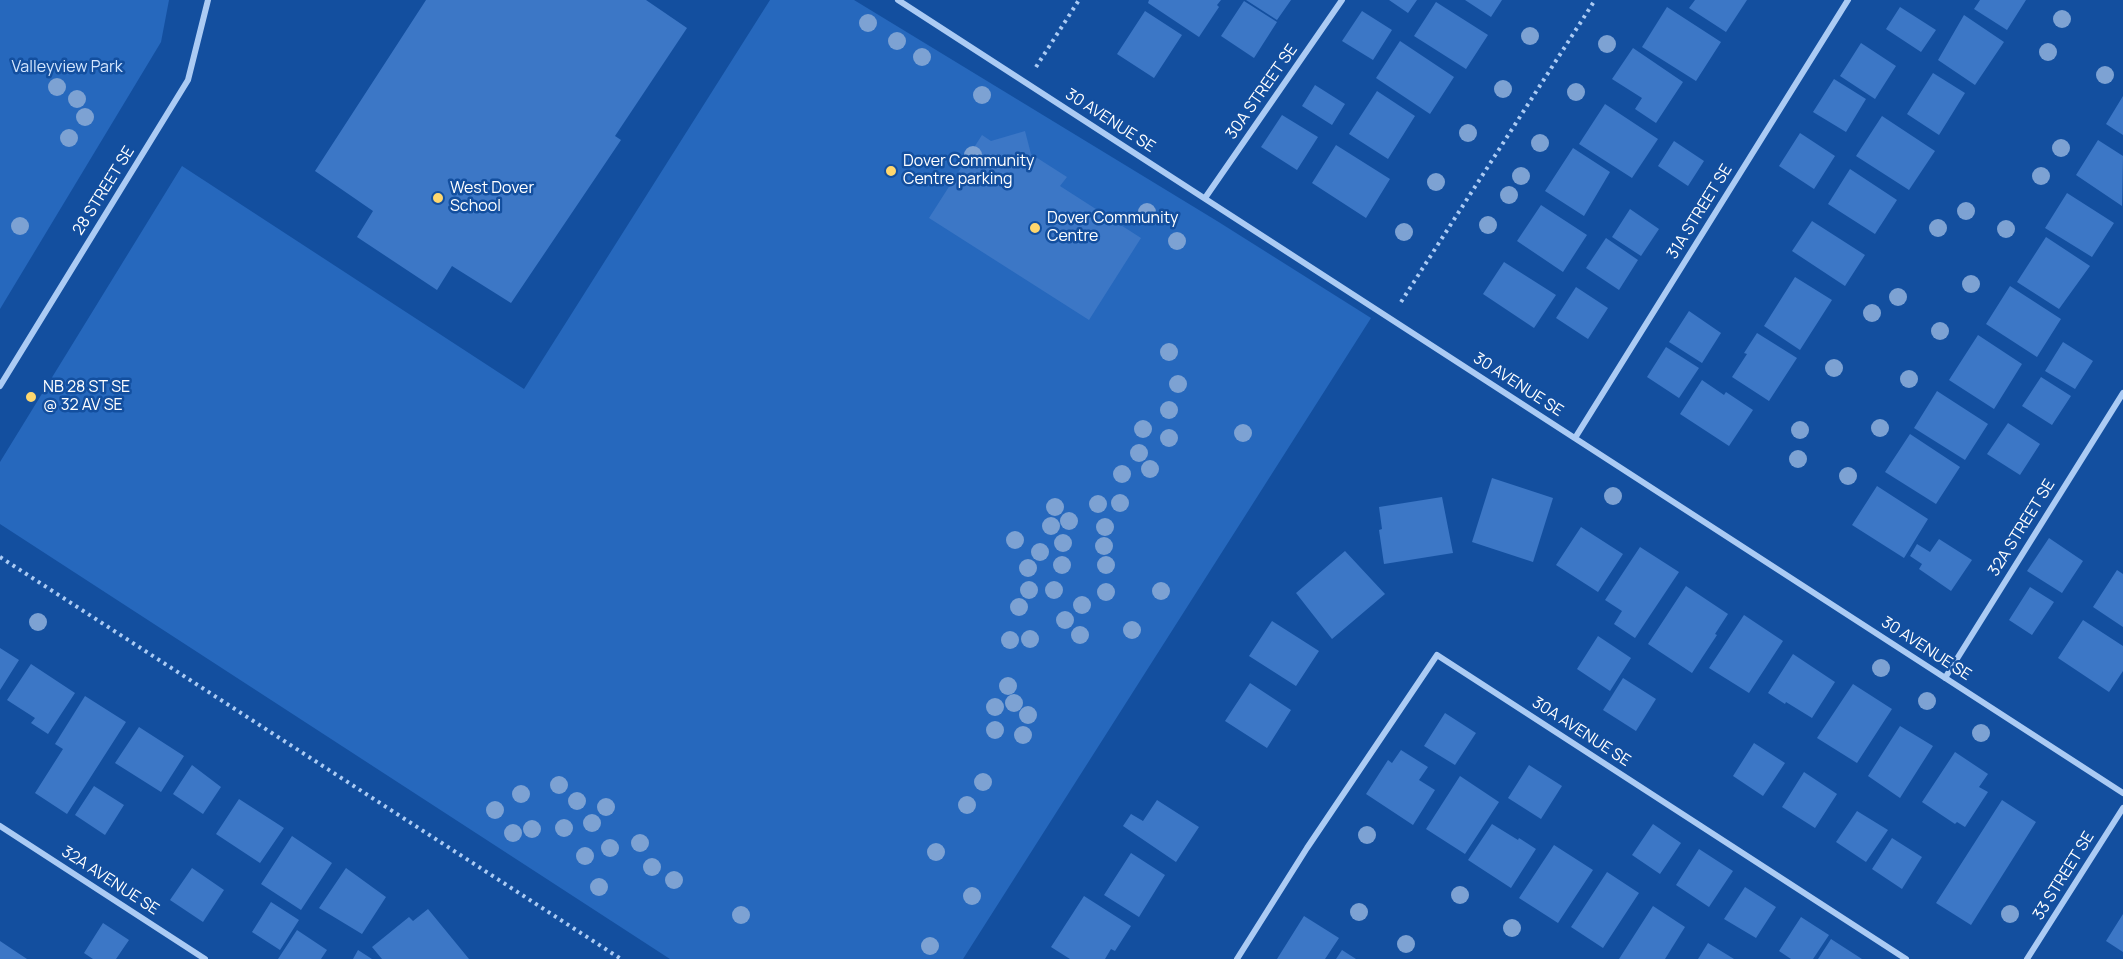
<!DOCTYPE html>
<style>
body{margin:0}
canvas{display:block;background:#134f9f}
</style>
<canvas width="2123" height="959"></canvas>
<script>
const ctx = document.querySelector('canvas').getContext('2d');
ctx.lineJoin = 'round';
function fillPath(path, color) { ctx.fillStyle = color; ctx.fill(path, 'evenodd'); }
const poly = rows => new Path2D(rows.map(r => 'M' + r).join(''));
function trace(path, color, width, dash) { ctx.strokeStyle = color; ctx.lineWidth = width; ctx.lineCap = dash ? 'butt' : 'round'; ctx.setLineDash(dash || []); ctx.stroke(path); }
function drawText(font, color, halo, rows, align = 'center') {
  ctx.font = font + ' Manrope,sans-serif'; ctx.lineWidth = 5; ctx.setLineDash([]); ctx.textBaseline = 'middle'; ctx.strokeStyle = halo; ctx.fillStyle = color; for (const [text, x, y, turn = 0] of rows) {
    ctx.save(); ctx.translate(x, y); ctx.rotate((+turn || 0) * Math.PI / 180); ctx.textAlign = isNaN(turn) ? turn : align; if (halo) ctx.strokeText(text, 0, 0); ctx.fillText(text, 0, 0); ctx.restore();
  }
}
const green = poly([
 [0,0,169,0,161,42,0,309],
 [770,0,854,0,1217,221,1371,318,963,959,670,959,0,524,0,462,182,166,524,389]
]);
const building = poly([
 [426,0,646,0,687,28,615,136,621,140,511,303,452,266,437,290,357,237,373,211,315,171],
 [1149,0,1221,0,1217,5,1219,7,1199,37,1148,3],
 [1246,0,1291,0,1277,20],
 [1389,0,1417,0,1408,13],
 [1465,0,1502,0,1491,17],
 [1695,0,1747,0,1726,32,1689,8],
 [1980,0,2026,0,2007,30,1974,9],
 [1244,1,1277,22,1254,58,1221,36],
 [1436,2,1488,35,1466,69,1414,36],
 [1667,7,1721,42,1696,81,1642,47],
 [1900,7,1936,30,1921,52,1886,29],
 [1145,11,1182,35,1154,78,1117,54],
 [1362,11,1392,30,1373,60,1342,41],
 [1964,15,2004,42,1975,85,1938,60],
 [1400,41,1454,77,1430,114,1376,78],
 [1861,43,1896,66,1875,99,1840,76],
 [1633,48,1683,82,1656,123,1635,109,1642,98,1612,79],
 [1933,73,1965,93,1939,135,1907,114],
 [1834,79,1866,99,1846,132,1813,112],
 [1315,85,1345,104,1332,125,1302,106],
 [1377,91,1415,116,1388,159,1349,134],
 [2123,96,2123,135,2106,124],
 [1605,104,1658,139,1632,178,1579,144],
 [1282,115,1318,137,1297,170,1261,147],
 [1882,116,1935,151,1909,190,1856,156],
 [1025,131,1031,154,1067,177,1060,186,1141,238,1089,320,929,218,982,135,991,141],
 [1800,133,1835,156,1814,189,1779,166],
 [2098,140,2123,156,2122,206,2076,175],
 [1674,141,1704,161,1688,186,1658,166],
 [1336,145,1390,179,1366,218,1312,183],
 [1573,148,1610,172,1584,216,1545,191],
 [1850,169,1897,200,1875,234,1828,204],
 [2067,193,2114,223,2092,257,2045,228],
 [1541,205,1587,235,1563,272,1517,241],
 [1630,209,1659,229,1641,256,1612,237],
 [1812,221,1865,255,1845,286,1792,251],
 [2046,237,2090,266,2059,309,2017,282],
 [1606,238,1638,260,1619,290,1586,268],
 [1504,262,1556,295,1534,328,1483,294],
 [1795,277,1832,300,1800,350,1764,326],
 [2010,286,2061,319,2037,357,1986,324],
 [1576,287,1608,308,1588,339,1556,318],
 [1689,311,1721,333,1702,363,1669,342],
 [1757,333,1797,358,1769,401,1732,377,1747,354,1744,353],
 [1978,335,2022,364,1994,409,1949,380],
 [2063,342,2093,361,2075,389,2045,371],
 [1666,347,1699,368,1679,398,1647,377],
 [2041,377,2071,396,2052,425,2022,406],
 [1702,380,1724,395,1726,392,1753,410,1729,446,1680,414],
 [1937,391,1988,424,1965,460,1914,428],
 [2008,423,2040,444,2020,475,1987,454],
 [1910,434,1960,467,1936,504,1885,472],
 [1492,478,1553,498,1533,562,1472,542],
 [1877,486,1928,519,1904,558,1852,525],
 [1442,497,1453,553,1384,564,1379,530,1382,529,1379,507],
 [1581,527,1623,554,1598,592,1556,565],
 [2049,538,2083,561,2062,593,2027,571],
 [1939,539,1972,560,1951,591,1919,569,1922,564,1910,556,1917,544,1930,552],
 [1640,547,1679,572,1635,638,1614,624,1622,611,1605,600],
 [1345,551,1385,594,1332,639,1296,593],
 [2117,570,2123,574,2123,627,2093,607],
 [1686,586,1728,614,1715,634,1717,635,1692,673,1648,644],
 [2030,587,2054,602,2032,635,2009,620],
 [1744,615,1783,641,1749,693,1709,668],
 [2083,620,2123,646,2123,671,2109,692,2058,658],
 [1272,621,1319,651,1296,686,1249,656],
 [1598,636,1631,658,1610,691,1577,669],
 [0,648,19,660,0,690],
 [1793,654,1835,682,1812,718,1786,702,1785,704,1768,693],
 [31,664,75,693,48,734,31,723,35,718,7,700],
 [1623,678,1656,699,1636,731,1603,710],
 [1250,683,1291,710,1267,748,1225,721],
 [1853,684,1892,709,1857,763,1817,738],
 [85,696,126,722,67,814,35,793,63,749,55,744],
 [1445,713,1476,733,1455,765,1424,746],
 [1900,726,1933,746,1900,798,1868,776],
 [139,727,184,756,161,792,115,763],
 [1754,743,1785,763,1763,796,1733,776],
 [1401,750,1428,767,1419,780,1435,790,1413,825,1366,794,1388,760,1392,763],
 [1955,752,1988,774,1979,787,1988,792,1965,827,1957,822,1955,824,1922,802],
 [192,765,221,787,203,814,173,794],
 [1529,765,1562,786,1541,819,1508,798],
 [1804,772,1837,794,1815,828,1782,807],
 [1460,776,1499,802,1465,854,1426,829],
 [94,786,124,805,105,835,75,815],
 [239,799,284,828,260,863,216,834],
 [1157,800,1199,827,1176,862,1123,826,1131,814,1143,821],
 [2002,800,2036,822,1971,925,1936,903],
 [1857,811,1888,830,1866,862,1836,842],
 [1492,824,1518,840,1519,838,1536,849,1511,888,1468,860],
 [1653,824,1681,843,1660,874,1632,855],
 [292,836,332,863,301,910,261,884],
 [1892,838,1922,857,1902,889,1872,869],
 [1554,845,1593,870,1558,923,1519,898],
 [1699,849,1733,871,1709,907,1676,885],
 [1131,853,1165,875,1139,917,1104,895],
 [192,868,224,890,203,922,170,900],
 [346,868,386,897,362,934,319,908],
 [1607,872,1639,893,1603,948,1571,927],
 [1745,887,1776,907,1756,938,1724,919],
 [1084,896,1131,926,1115,951,1111,949,1105,959,1070,959,1051,947],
 [271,902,299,920,280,950,252,932],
 [1653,906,1685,927,1665,959,1619,959],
 [428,909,469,959,382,959,372,947,409,917,413,921],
 [2123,914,2123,952,2106,941],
 [1304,916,1339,938,1325,959,1277,959],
 [1801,917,1829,935,1813,959,1791,959,1779,951],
 [103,923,129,940,116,959,93,959,84,953],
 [297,930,327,950,321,959,278,959],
 [1831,939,1862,959,1818,959],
 [0,941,27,959,0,959],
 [1708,943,1734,959,1698,959],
 [358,950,372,959,353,959],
 [1342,950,1356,959,1336,959]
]);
const path = poly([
 [1036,67,1079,0],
 [1401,302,1595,0],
 [0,557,621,959]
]);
const street = poly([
 [898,0,2123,793],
 [1205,198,1342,0],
 [0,386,188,80,208,0],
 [1575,438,1848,0],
 [1945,678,2123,393],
 [0,826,205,959],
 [1237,959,1307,848,1437,655,1906,959],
 [2027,959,2123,808]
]);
const trees = [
 [2062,19],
 [868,23],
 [1530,36],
 [897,41],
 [1607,44],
 [2048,52],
 [922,57],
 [2105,75],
 [57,87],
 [1503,89],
 [1576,92],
 [982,95],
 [77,99],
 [85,117],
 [1468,133],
 [69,138],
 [1540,143],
 [2061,148],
 [973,155],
 [1521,176],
 [2041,176],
 [1436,182],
 [1509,195],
 [1966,211],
 [1147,212],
 [1488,225],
 [20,226],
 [1938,228],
 [2006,229],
 [1404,232],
 [1177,241],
 [1971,284],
 [1898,297],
 [1872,313],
 [1940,331],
 [1169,352],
 [1834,368],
 [1909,379],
 [1178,384],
 [1169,410],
 [1880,428],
 [1143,429],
 [1800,430],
 [1243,433],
 [1169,438],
 [1139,453],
 [1798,459],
 [1150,469],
 [1122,474],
 [1848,476],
 [1613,496],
 [1120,503],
 [1098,504],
 [1055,507],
 [1069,521],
 [1051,526],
 [1105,527],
 [1015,540],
 [1063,543],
 [1104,546],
 [1040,552],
 [1062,565],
 [1106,565],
 [1028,568],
 [1029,590],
 [1054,590],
 [1161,591],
 [1106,592],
 [1082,605],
 [1019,607],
 [1065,620],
 [38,622],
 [1132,630],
 [1080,635],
 [1030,639],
 [1010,640],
 [1881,668],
 [1008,686],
 [1927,701],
 [1014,703],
 [995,707],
 [1028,715],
 [995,730],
 [1981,733],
 [1023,735],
 [983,782],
 [559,785],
 [521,794],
 [577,801],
 [967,805],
 [606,807],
 [495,810],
 [592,823],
 [564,828],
 [532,829],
 [513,833],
 [1367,835],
 [640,843],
 [610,848],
 [936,852],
 [585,856],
 [652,867],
 [674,880],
 [599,887],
 [1460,895],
 [972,896],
 [1359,912],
 [2010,914],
 [741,915],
 [1512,928],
 [1406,944],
 [930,946]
];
const markers = [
 [891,171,6,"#ffd76e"],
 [438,198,6,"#ffd76e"],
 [1035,228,6,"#ffd76e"],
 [31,397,6,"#ffd76e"]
];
const parkNames = [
 ["Valleyview Park",67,68]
];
const streetNames = [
 ["30A STREET SE",1262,92,-55],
 ["30 AVENUE SE",1110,121,33],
 ["28 STREET SE",104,191,-58],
 ["31A STREET SE",1700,212,-58],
 ["30 AVENUE SE",1518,385,33],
 ["32A STREET SE",2022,528,-58],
 ["30 AVENUE SE",1926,649,33],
 ["30A AVENUE SE",1581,732,33],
 ["33 STREET SE",2064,876,-58],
 ["32A AVENUE SE",110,881,33]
];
const poiNames = [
 ["Dover Community",903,162],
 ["Centre parking",903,180],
 ["West Dover",450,189],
 ["School",450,207],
 ["Dover Community",1047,219],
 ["Centre",1047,237],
 ["NB 28 ST SE",43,388],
 ["@ 32 AV SE",43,406]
];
fillPath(green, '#2668bd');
fillPath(building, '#3c77c6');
trace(path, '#abcbf4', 4, [3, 4.5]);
trace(street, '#abcbf4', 6);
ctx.fillStyle = '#7da2d3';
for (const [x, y] of trees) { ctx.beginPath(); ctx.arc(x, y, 9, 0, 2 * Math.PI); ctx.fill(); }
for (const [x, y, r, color] of markers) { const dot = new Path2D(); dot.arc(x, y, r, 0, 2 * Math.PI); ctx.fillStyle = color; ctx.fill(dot); trace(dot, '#134f9f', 2); }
drawText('16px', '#d4e6fe', '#134f9f', parkNames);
drawText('16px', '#fff', '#134f9f', streetNames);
drawText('16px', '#fff', '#134f9f', poiNames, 'left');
</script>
